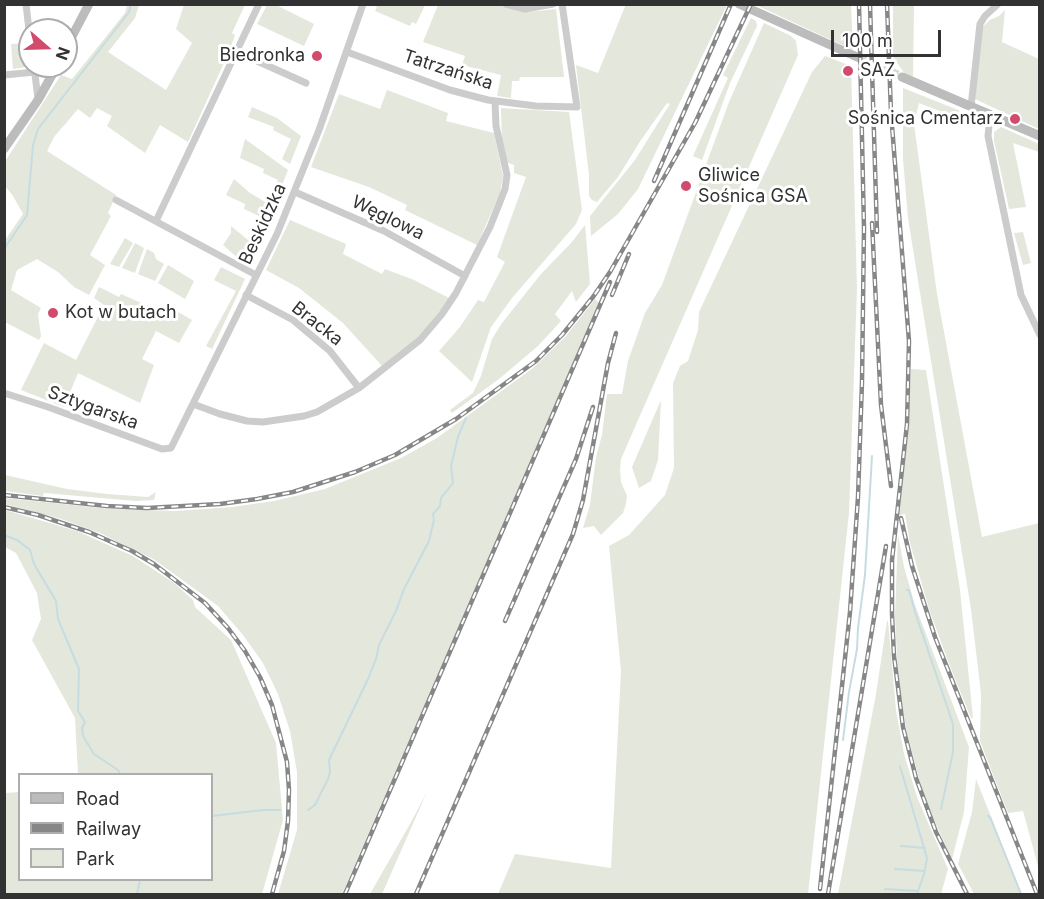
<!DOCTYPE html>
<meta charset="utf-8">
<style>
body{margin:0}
#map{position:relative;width:1044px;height:899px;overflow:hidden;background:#fff;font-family:Inter,sans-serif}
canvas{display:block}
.frame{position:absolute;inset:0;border:6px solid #323232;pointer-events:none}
.legend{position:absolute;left:18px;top:773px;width:195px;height:108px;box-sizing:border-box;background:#fff;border:2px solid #adadad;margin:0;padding:8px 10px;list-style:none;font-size:18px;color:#323232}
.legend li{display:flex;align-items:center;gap:12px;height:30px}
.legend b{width:30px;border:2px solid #adadad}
.north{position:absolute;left:18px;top:18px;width:60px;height:60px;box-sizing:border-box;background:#fff;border:2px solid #adadad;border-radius:50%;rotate:110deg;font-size:16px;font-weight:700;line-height:24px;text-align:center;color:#323232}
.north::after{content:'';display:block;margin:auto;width:21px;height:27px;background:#d14b6c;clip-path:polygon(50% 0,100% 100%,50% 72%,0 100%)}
.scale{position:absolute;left:831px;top:30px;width:110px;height:27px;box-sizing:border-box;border:3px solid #323232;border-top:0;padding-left:8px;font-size:18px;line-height:21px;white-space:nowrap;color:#323232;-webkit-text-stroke:4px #fff;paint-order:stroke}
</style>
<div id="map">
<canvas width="1044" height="899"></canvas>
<div class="frame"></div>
<ul class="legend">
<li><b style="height:8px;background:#bcbcbc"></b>Road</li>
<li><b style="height:8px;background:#878787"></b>Railway</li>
<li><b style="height:16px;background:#e3e7dc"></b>Park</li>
</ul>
<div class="north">N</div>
<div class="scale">100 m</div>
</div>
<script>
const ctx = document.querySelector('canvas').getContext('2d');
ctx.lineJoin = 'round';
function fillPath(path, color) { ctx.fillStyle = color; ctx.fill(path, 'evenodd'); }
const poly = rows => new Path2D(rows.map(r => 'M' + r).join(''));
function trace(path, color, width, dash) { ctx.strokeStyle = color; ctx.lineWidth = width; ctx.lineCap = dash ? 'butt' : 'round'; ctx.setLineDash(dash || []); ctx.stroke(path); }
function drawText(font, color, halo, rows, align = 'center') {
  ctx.font = font + ' Inter,sans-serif'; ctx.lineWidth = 6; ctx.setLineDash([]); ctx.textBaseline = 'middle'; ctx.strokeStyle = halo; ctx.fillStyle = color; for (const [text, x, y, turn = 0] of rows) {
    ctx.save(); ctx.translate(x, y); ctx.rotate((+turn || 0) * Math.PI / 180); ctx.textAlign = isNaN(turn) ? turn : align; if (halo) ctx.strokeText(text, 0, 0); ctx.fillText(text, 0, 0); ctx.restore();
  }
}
const green = poly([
 [626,4,727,5,638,189,618,214,591,236,590,216,635,160,670,104,667,103,641,140,618,177,597,202,592,200,589,196,589,175,576,65,598,73],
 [759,4,851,5,853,50,758,6],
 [127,5,139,5,135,18,108,52,166,90,192,43,176,29,184,5,245,5,232,33,235,35,229,52,188,142,160,125,145,153,107,126,112,116,97,108,90,118,78,109,54,137,47,151,116,195,108,213,111,216,90,255,105,265,89,295,74,287,58,272,37,259,17,270,11,290,41,308,38,314,41,336,39,340,5,322,5,240,23,214,13,196,5,186,4,163,61,75,72,79,125,13],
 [276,5,314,24,304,46,257,24,267,5],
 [372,5,372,4,425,5,416,24,412,22,410,26,375,11,377,7],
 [438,5,498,5,527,12,556,9,564,77,520,77,519,81,512,81,511,98,497,96,501,75,462,65,465,56,423,42],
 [893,5,914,5,913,77,905,74,893,57],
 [1005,10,1002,42,1039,59,1039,129,975,99,982,27,990,20,999,16],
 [751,18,756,21,757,26,730,83,702,160,693,156,728,78,723,75],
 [764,23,791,36,796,41,798,55,621,459,620,469,621,482,627,496,626,504,623,513,601,535,594,526,583,528,590,505,596,457,602,435,607,394,622,394,628,361,645,313,662,285,729,102],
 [25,43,26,67,13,69,11,44],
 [825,56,851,66,857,289,849,513,808,894,498,894,515,854,611,868,621,671,609,546,629,535,665,495,674,468,673,383,680,366,688,361,698,330,699,312,812,72],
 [903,88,973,116,970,123,919,103,914,124,937,294,982,537,1039,523,1039,870,1023,811,1008,813,980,741,981,694,971,609,908,218,903,159],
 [387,90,448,113,446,121,494,133,503,176,500,193,477,245,405,210,407,205,369,187,311,167,339,94,380,109],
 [252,107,277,118,301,136,290,164,282,159,291,139,273,130,274,127,248,117],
 [501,108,569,112,582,210,576,224,512,298,491,327,472,382,439,351,460,327,478,300,484,302,505,262,497,257,526,177,514,173,514,165,506,162,502,143],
 [1001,127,1039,144,1039,152,1013,143,1026,207,1009,209,994,141,994,132],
 [245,139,288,170,275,203,269,199,278,180,263,173,264,169,240,158],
 [234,179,250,193,272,206,257,240,251,236,259,216,244,209,245,204,226,195],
 [290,220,346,244,343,254,382,274,385,269,414,280,449,298,440,311,418,338,382,366,343,323,299,288,266,270],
 [585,225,590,284,576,302,572,291,555,314,561,321,538,346,499,379,452,413,450,410,473,393,481,376,492,339,502,323,541,274,571,243],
 [231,226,254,245,248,261,240,260,223,245,231,233],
 [1023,232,1031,263,1023,265,1014,233],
 [125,238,133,243,119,267,110,264],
 [135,243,144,248,135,273,122,268],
 [147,249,154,253,156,259,164,264,155,281,138,274],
 [168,265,194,281,185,299,158,283],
 [221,267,245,279,212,349,206,346,236,291,214,280],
 [99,287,119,297,121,294,155,309,157,307,174,317,178,312,192,320,179,343,156,331,142,359,154,365,140,403,78,373,64,407,21,390,44,343,76,360,104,305,94,298],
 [595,299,599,303,342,894,278,894,297,830,297,772,290,731,278,694,263,663,243,635,218,606,155,560,100,533,61,519,5,504,5,498,111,509,176,511,232,507,274,501,325,489,401,458,437,438,533,368,566,336],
 [911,369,926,370,960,590,973,718,971,718,949,664,929,609,910,543,905,514,898,515,908,435],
 [661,400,658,460,651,481,639,488,632,467],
 [5,475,67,489,107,494,148,497,156,492,154,500,136,501,44,493,43,496,5,491],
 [5,510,77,531,133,556,174,583,193,600,195,607,231,640,276,743,283,820,262,894,5,894,5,793,19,792,20,880,212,880,212,774,78,774,75,718,32,640,41,619,37,593,16,553,5,547],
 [898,534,904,567,915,605,969,747,964,812,952,859,930,812,921,786,907,733,902,704,898,677,895,615],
 [887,621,888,621,896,710,904,754,917,797,948,869,941,894,838,894,876,694],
 [976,779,1022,894,974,894,958,864,972,812],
 [427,792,382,894,370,894,410,824]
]);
const stream = poly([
 [4,249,27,215,33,145,38,129,129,12,131,4],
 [4,535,17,540,30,550,34,564,56,601,58,619,79,669,78,711,85,722,82,728,83,736,94,754,118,770,120,774],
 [907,590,909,590,915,612,953,724,953,752,941,809],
 [843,740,849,692,857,649,858,628,865,575,872,456],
 [900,766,927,858,924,874,917,894],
 [308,810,315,805,328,779,330,772,329,760,368,679,376,659,379,645,396,611,404,589,429,541,434,520,433,514,440,506,441,498,453,483,451,466,458,437,466,418],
 [212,816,263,810,280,810],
 [988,816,990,817,1021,894],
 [901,846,925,848],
 [895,869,925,871],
 [885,889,918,891],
 [137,894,140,880]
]);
const secondaryTunnel = poly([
 [857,57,873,65],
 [877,66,902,77]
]);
const street = poly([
 [26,4,30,39],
 [506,4,525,9,553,4],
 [237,52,306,83],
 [347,52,450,90,488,100,536,106,577,107,562,4],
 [34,66,38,99],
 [4,75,35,72],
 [971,107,980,24,985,16,998,4],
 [990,115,988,136,1021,295,1040,335],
 [295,192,384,231,465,276],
 [116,200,256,275],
 [156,221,259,4],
 [246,295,293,320,330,351,359,388],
 [4,393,48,407,162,449,171,448,277,234,319,130,363,4],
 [193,404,220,414,247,421,263,422,304,416,317,412,359,388,420,340,442,314,456,293,490,227,505,189,507,175,496,126,495,102]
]);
const secondary = poly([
 [739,4,857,57],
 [66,48,89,4],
 [873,65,877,66],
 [902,77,1040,136],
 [4,149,38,100,57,66]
]);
const rail = poly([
 [870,4,877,232],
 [887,4,891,113,909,341,907,424,892,560,892,614,894,656,903,727,916,778,936,832,967,894],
 [654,181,731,4],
 [872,223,881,405,891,486],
 [612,295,629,254],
 [4,495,107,506,147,508,220,504,257,499,293,492,355,472,395,455,456,419,536,361,562,335,593,297,610,272,695,123,751,4],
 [4,507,38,515,89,532,132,551,154,564,205,603,228,628,245,651,260,677,272,705,287,762,289,790,288,821,284,851,272,894],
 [901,518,912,566,935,637,1037,894],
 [505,621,576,459,593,407],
 [820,889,850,612,858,497,862,382,864,228,859,4],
 [345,894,610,282],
 [416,894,573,534,583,500,608,363,616,333],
 [828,894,886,546]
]);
const markers = [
 [317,56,6,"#d14b6c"],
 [848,71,6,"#d14b6c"],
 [1015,119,6,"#d14b6c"],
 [686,186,6,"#d14b6c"],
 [53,313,6,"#d14b6c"]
];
const poiNames = [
 ["Biedronka",305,56,"right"],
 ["SAZ",860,71],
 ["Sośnica Cmentarz",1003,119,"right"],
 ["Gliwice",698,176],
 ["Sośnica GSA",698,197],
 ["Kot w butach",65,313]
];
const streetNames = [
 ["Tatrzańska",448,70,18],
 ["Węglowa",388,218,26],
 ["Beskidzka",263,224,-65],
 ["Bracka",317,324,38],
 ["Sztygarska",93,408,20]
];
fillPath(green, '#e3e7dc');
trace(stream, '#c7dce1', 2);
trace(secondaryTunnel, '#d6d6d6', 9, [9, 4.5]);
trace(street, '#ccc', 7);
trace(secondary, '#bcbcbc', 9);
trace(rail, '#878787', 4.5);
trace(rail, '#fff', 2, [7]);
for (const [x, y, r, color] of markers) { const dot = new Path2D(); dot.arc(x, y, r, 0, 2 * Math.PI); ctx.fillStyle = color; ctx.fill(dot); trace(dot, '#fff', 2); }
drawText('18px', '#323232', '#fff', poiNames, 'left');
drawText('18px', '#323232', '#fff', streetNames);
</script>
